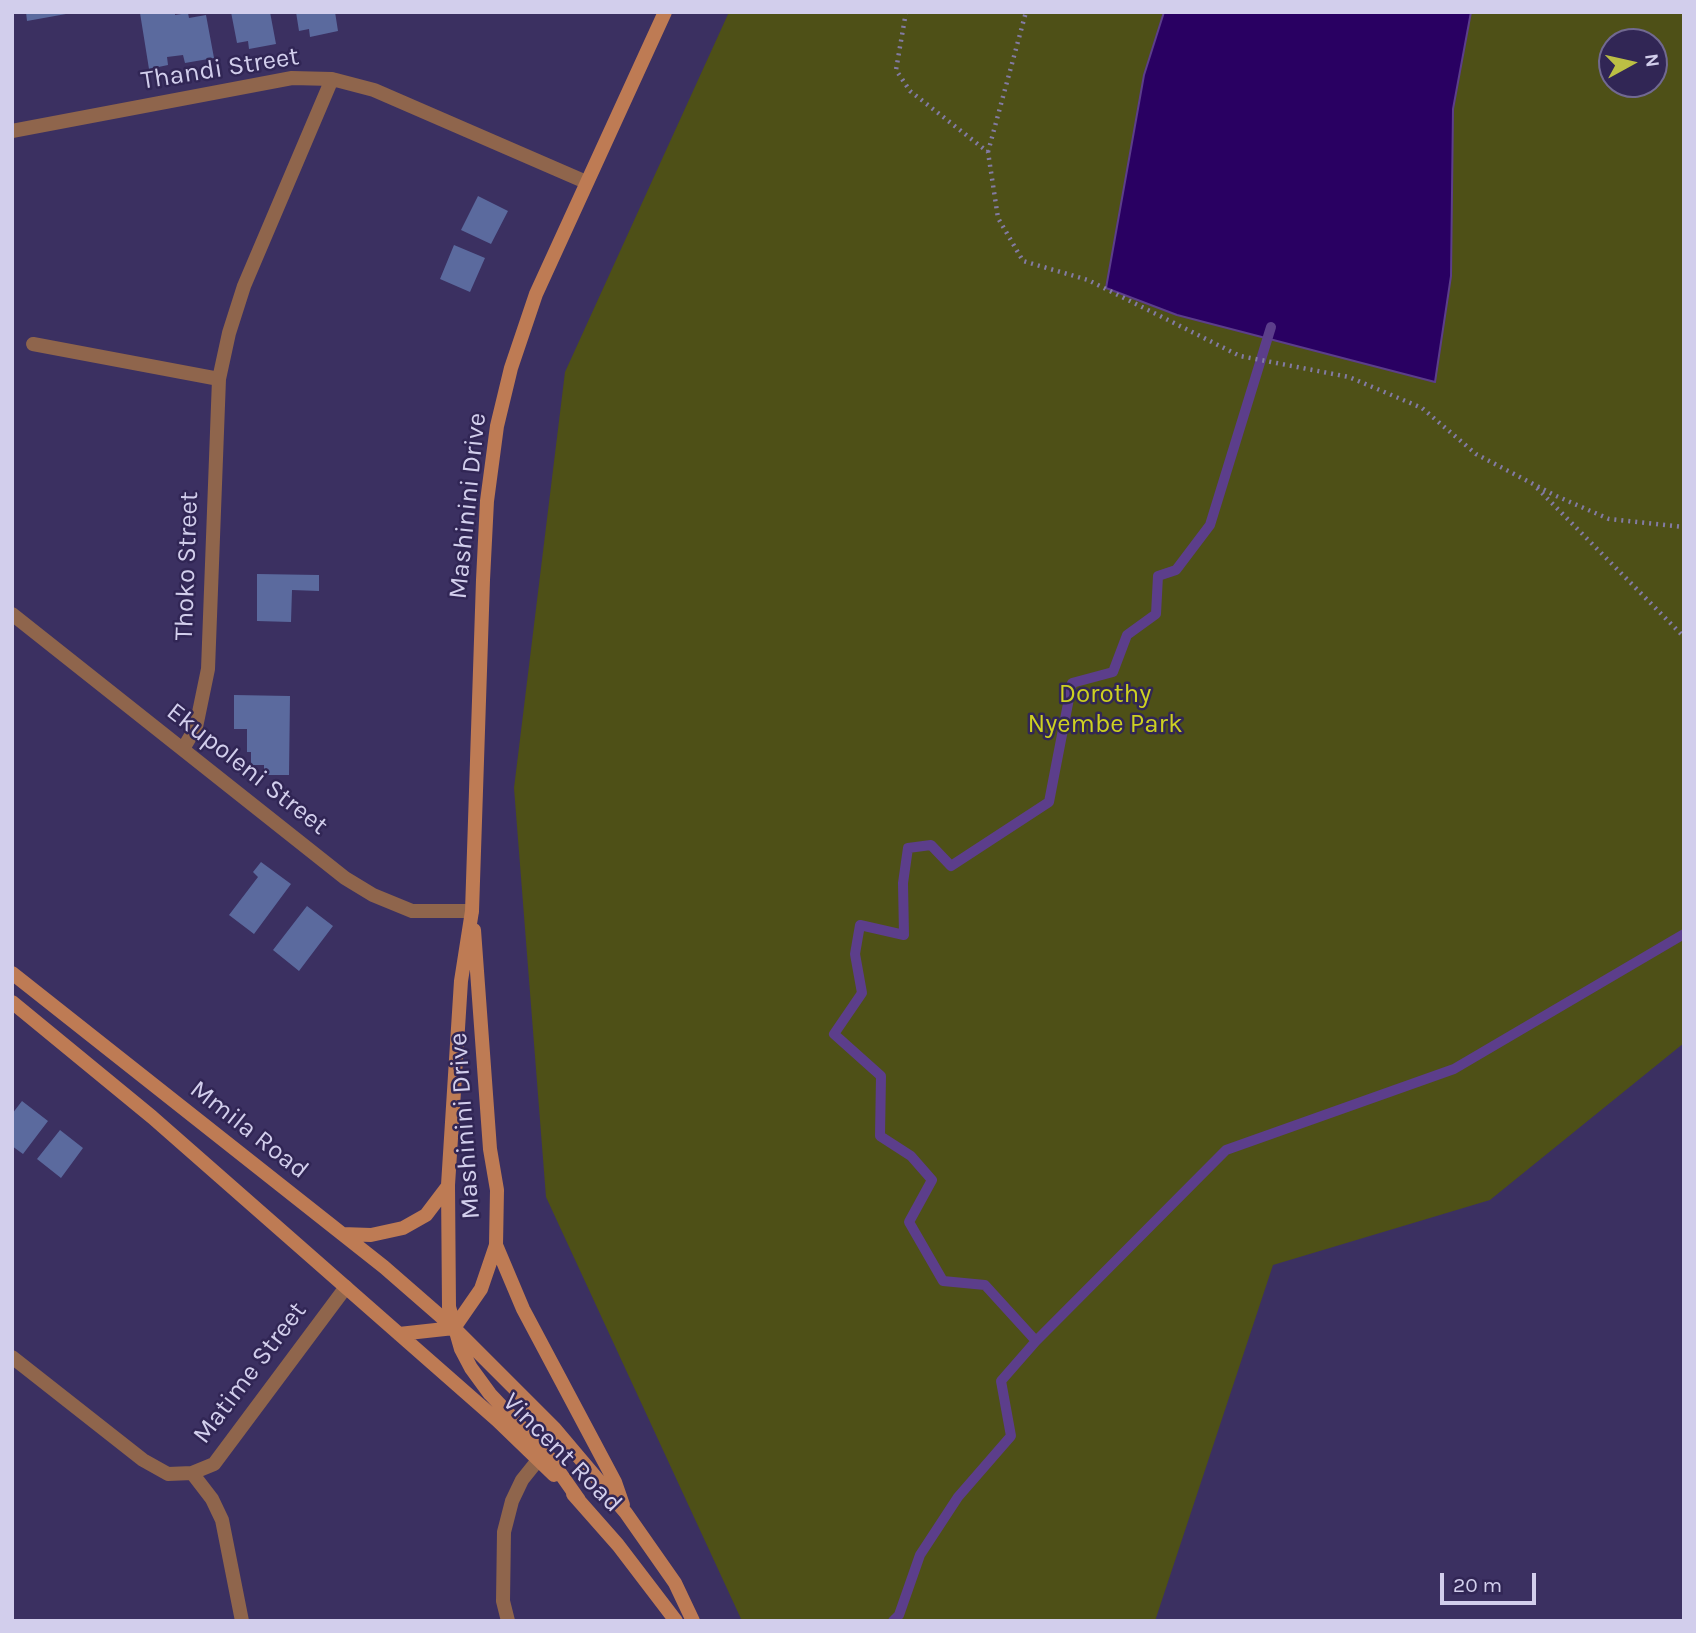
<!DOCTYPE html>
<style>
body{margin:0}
#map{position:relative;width:1696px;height:1633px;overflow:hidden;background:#3b3061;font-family:Karla,sans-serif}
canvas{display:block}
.frame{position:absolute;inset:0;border:14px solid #d2ceec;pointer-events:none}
.north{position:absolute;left:1598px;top:28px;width:70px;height:70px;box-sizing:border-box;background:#312655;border:2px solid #716991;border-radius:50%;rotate:82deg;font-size:19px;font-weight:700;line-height:28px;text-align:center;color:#d2ceec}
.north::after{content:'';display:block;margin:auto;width:24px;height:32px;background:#bcbf44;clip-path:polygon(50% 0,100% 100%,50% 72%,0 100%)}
.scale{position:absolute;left:1440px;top:1573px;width:96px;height:32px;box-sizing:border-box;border:4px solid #d2ceec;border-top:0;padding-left:9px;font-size:21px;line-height:24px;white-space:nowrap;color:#d2ceec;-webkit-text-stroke:5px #312655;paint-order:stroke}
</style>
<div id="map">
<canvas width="1696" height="1633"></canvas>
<div class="frame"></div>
<div class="north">N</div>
<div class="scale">20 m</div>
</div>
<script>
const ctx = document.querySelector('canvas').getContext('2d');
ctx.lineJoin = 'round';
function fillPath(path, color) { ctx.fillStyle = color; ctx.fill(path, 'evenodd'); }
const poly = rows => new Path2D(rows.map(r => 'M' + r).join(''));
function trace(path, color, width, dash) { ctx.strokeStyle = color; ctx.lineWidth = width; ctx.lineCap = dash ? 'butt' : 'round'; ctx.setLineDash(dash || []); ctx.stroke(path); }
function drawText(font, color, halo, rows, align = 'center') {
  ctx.font = font + ' Karla,sans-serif'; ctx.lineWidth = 5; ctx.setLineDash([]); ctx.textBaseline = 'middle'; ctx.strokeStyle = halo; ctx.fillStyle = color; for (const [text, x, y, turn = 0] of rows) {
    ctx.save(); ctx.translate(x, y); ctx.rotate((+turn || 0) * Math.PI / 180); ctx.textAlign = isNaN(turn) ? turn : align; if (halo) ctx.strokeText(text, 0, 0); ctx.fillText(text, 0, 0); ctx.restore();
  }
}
const green = poly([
 [729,12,1684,12,1684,1043,1490,1200,1273,1265,1155,1621,742,1621,546,1197,514,788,565,372],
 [1612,42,1654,42,1654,84,1612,84]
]);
const water = poly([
 [1164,12,1471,12,1453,109,1451,276,1435,382,1177,315,1106,288,1144,75,1164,12]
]);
const stream = poly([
 [1036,1341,985,1285,943,1281,909,1222,932,1180,911,1156,880,1136,881,1076,834,1034,862,993,855,954,860,925,904,935,903,883,908,848,931,845,951,866,1049,802,1072,683,1113,672,1127,635,1156,614,1158,576,1176,570,1210,525,1271,327],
 [893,1621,899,1615,920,1555,958,1497,1011,1436,1001,1381,1036,1341,1226,1150,1454,1069,1684,934]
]);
const building = poly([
 [26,12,66,12,66,14,27,21],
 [175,12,175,15,188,13,189,18,206,15,214,58,185,63,183,55,167,57,168,65,149,69,140,13],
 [231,12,270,12,276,44,249,49,248,41,237,43],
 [296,12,335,12,338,31,310,37,309,29,299,31],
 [478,196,508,211,491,244,461,230],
 [454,245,485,258,470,292,440,279],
 [257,574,319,575,319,591,292,590,291,622,257,621],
 [234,695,290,696,289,775,264,775,264,765,251,765,251,752,247,752,247,729,234,729],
 [261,862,291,884,254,934,229,915,258,877,253,872],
 [307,906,333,926,299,971,273,950],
 [22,1101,48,1121,23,1154,12,1146,12,1114],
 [60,1130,83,1148,61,1178,37,1159]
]);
const path = poly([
 [906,12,896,70,910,91,988,152,998,218,1023,261,1088,280,1240,356,1349,377,1422,408,1476,454,1554,495,1609,519,1684,527],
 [988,152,1026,12],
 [1537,488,1684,637]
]);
const lane = poly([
 [508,1621,503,1601,504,1532,512,1501,522,1480,538,1460]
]);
const street = poly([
 [12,131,292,78,332,79,374,90,586,182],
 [33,344,219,379],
 [12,614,345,878,373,895,412,911,472,911],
 [183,749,196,727,208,669,219,379,229,333,244,286,332,79],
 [12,1357,143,1460,168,1474,192,1473,214,1464,346,1287],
 [192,1473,212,1499,222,1520,242,1621]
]);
const secondary = poly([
 [12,973,384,1267,454,1328,555,1429,626,1513,675,1583,693,1621],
 [12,1002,152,1117,497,1420,554,1475],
 [342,1234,371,1235,403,1228,426,1215,448,1186],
 [496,1245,523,1309,615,1482,623,1505],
 [399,1334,454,1328,481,1289,496,1245,497,1190,490,1149,474,930],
 [573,1494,618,1545,676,1621],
 [579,1500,546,1453,490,1394,471,1368,461,1349,449,1307,448,1185,461,981,472,911,483,580,487,501,497,426,511,368,536,294,665,12]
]);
const streetNames = [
 ["Thandi Street",220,69,-9],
 ["Mashinini Drive",468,506,-84],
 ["Thoko Street",187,566,-88],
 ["Ekupoleni Street",247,769,38],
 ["Mashinini Drive",465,1126,-94],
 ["Mmila Road",249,1130,38],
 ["Matime Street",250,1373,-53],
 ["Vincent Road",562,1453,45]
];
const parkNames = [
 ["Dorothy",1105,695],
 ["Nyembe Park",1105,725]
];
fillPath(green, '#4e5017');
fillPath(water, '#290062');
trace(water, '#5c3e8b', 2);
trace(stream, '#5c3e8b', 10);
fillPath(building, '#5b6a9e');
trace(path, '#837ba3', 4.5, [2, 5]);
trace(lane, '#8f654c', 14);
trace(street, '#8f654c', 14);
trace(secondary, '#be7b54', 14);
drawText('26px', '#d2ceec', '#312655', streetNames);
drawText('26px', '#cdd121', '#312655', parkNames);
</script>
